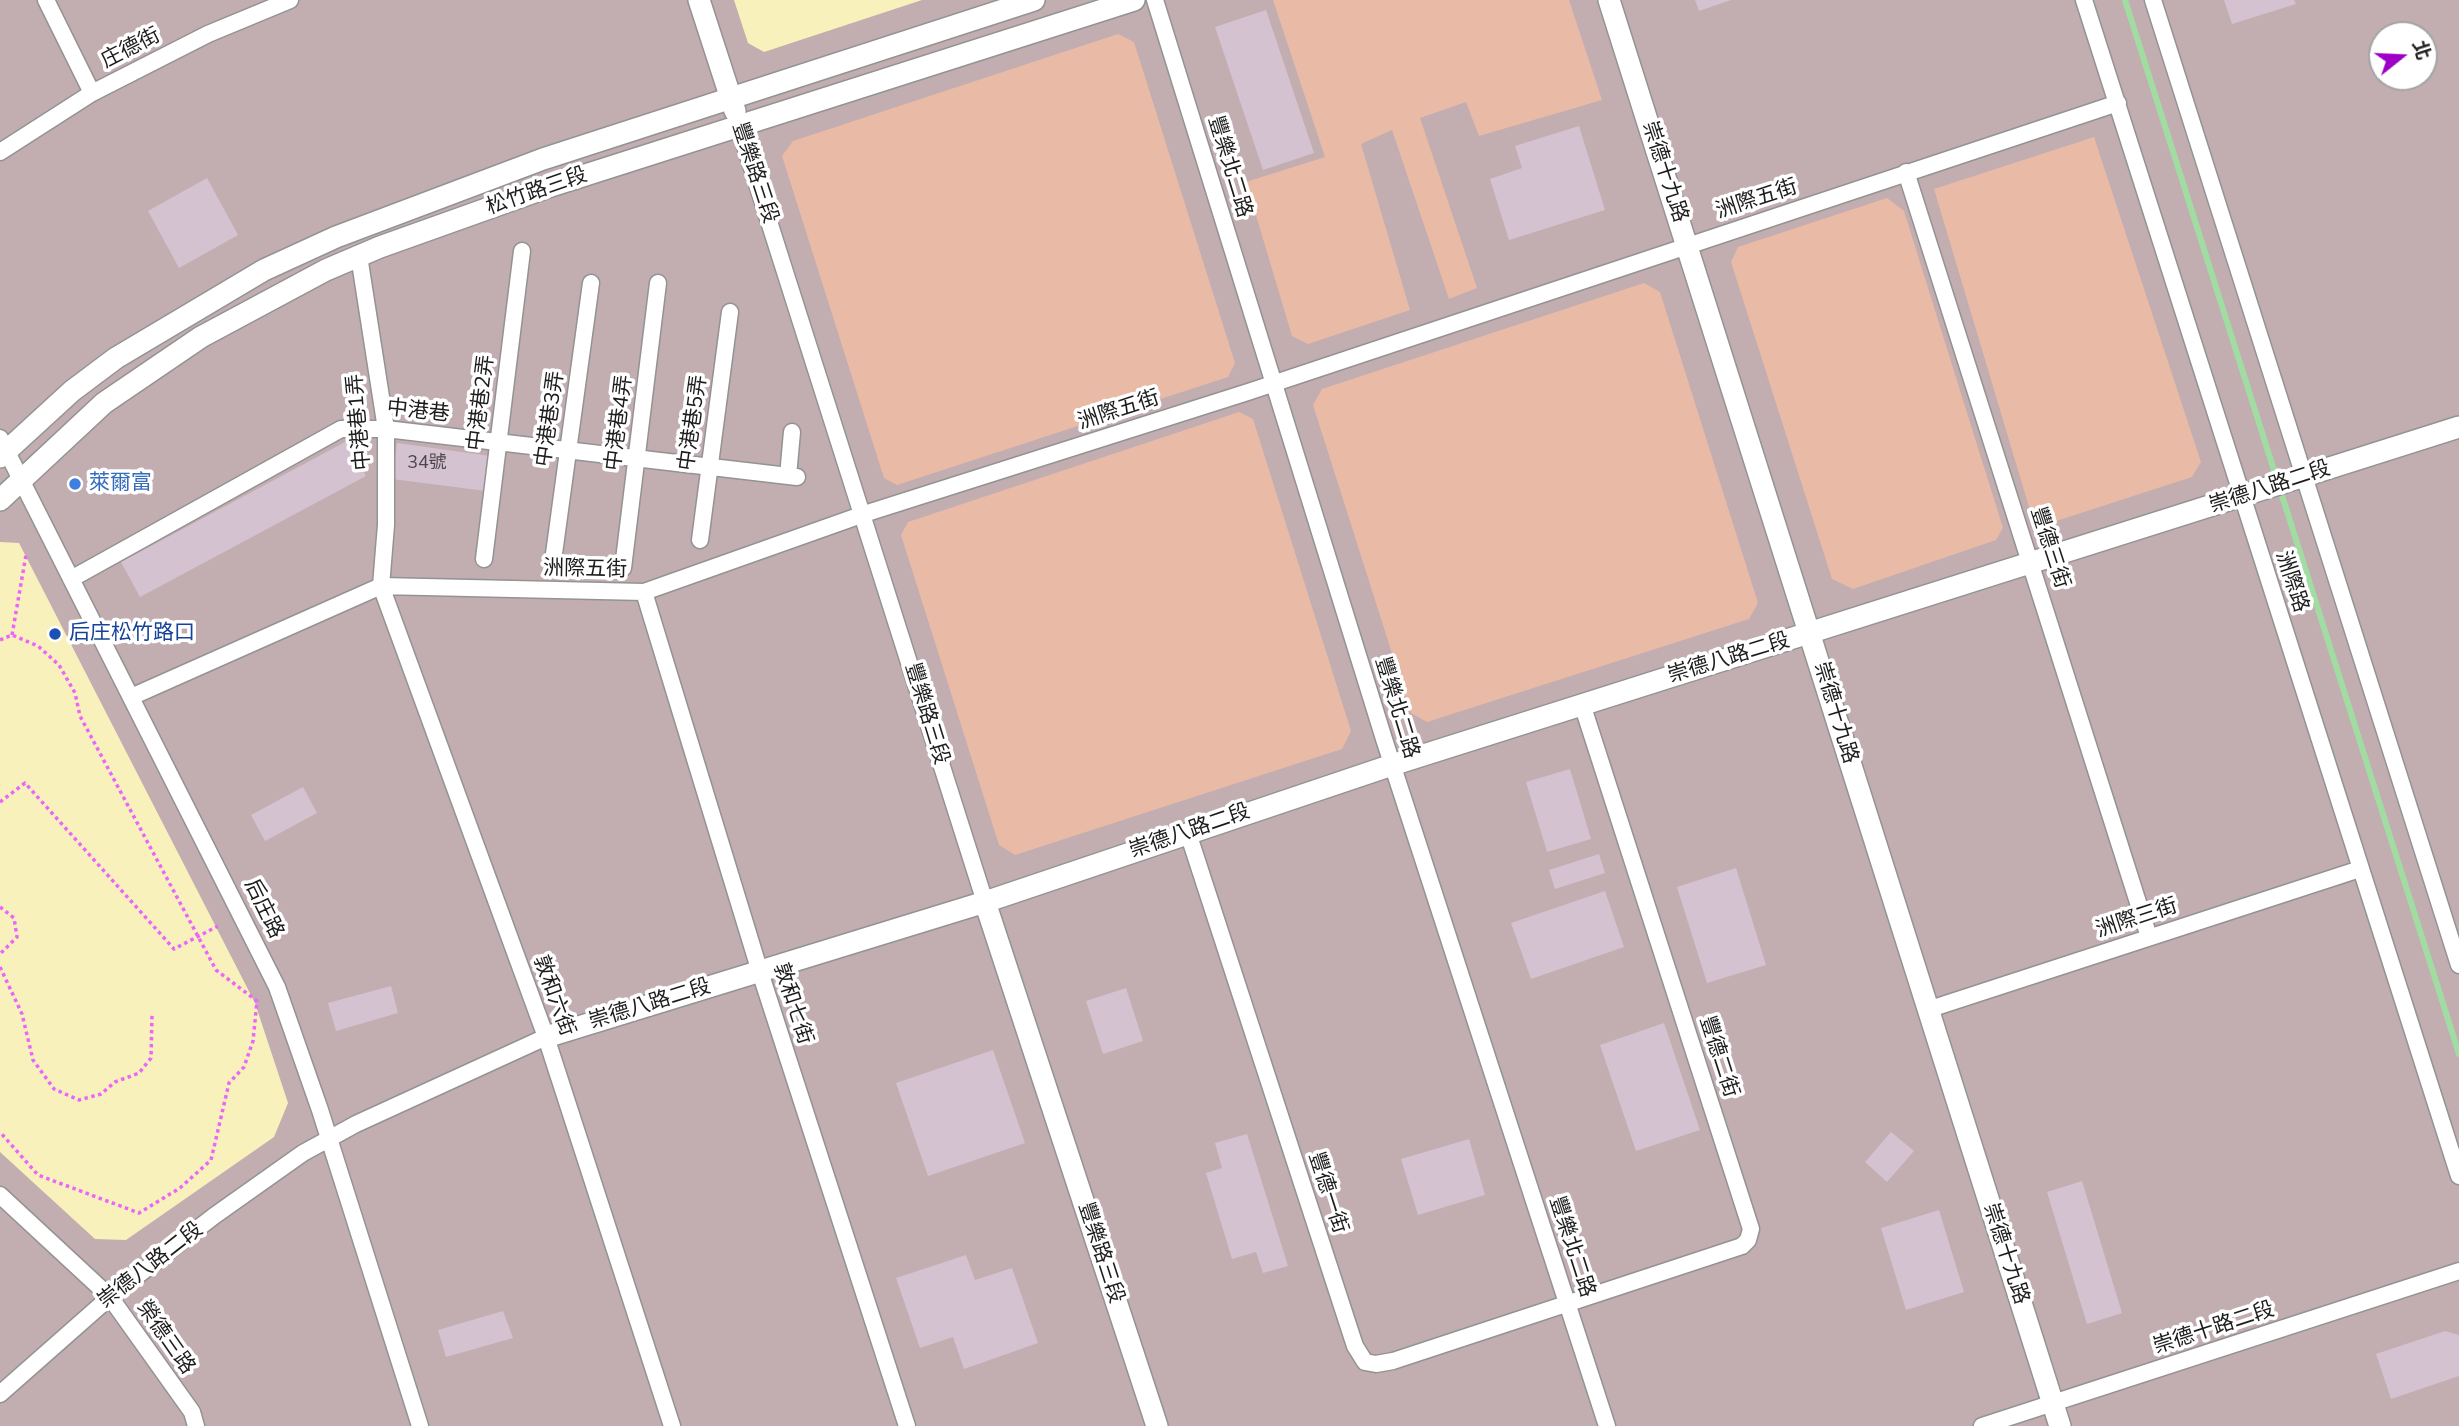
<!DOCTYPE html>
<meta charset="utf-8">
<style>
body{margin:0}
#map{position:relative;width:2459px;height:1426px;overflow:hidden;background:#ede1e8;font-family:"Nunito Sans","Noto Sans TC",sans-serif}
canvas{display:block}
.north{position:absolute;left:2368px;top:21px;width:70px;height:70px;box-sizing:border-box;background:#fff;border:2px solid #a4a4a4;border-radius:50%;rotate:72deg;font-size:19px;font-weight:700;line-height:28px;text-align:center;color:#1c1c1c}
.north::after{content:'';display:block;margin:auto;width:24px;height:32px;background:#9e00c7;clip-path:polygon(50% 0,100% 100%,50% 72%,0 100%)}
</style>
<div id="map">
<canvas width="2459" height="1426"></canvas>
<div class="north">北</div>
</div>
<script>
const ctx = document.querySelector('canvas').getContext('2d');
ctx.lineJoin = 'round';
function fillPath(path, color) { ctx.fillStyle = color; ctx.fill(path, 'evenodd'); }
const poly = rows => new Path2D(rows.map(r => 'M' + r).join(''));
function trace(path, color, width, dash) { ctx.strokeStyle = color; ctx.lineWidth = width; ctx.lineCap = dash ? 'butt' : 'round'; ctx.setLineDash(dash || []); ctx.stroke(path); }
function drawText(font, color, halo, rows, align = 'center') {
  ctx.font = font + ' "Nunito Sans","Noto Sans TC",sans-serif'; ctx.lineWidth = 7; ctx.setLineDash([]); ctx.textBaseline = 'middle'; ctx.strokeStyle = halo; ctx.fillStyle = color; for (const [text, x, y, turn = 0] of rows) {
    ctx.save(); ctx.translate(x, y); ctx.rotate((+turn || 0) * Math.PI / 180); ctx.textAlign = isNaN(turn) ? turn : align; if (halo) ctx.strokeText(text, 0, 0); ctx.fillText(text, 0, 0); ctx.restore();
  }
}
const construction = poly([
 [0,0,2459,0,2459,1426,0,1426],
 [2382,35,2424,35,2424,77,2382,77]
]);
const grass = poly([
 [1273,0,1569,0,1602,100,1479,136,1466,102,1420,118,1477,288,1449,299,1392,130,1361,144,1410,310,1308,344,1292,336,1246,182,1325,157],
 [1118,34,1134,42,1235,363,1228,377,897,485,884,478,782,156,793,141],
 [2094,137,2201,462,2192,477,2047,524,2032,517,1934,189],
 [1887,198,1904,211,2003,528,1996,540,1853,589,1832,579,1731,262,1738,247],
 [1644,283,1660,292,1758,603,1749,619,1427,722,1411,713,1313,405,1322,389],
 [1239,412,1253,419,1351,731,1342,749,1015,855,999,845,901,535,908,522]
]);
const park = poly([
 [734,0,922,0,764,52,748,43],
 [0,542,19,543,255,1003,288,1103,274,1137,126,1240,95,1239,0,1152]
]);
const stream = poly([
 [2125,0,2459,1054]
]);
const building = poly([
 [1695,0,1731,0,1699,11],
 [2224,0,2294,0,2296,4,2232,24],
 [1266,10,1314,153,1263,170,1215,27],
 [1579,126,1605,210,1509,240,1490,179,1522,168,1515,146],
 [207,178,238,235,179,268,148,211],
 [347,441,366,476,140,597,121,562],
 [397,443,490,456,486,491,392,479],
 [1570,769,1591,839,1547,852,1526,782],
 [303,787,317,813,265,841,251,815],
 [1599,854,1605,873,1555,889,1549,870],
 [1736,868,1766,965,1707,983,1677,887],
 [1605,891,1624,947,1531,979,1511,923],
 [391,986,398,1013,336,1031,328,1003],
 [1126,988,1143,1041,1103,1054,1086,1001],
 [1664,1023,1700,1130,1636,1151,1600,1045],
 [993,1050,1025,1143,928,1176,896,1083],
 [1891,1132,1914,1151,1887,1182,1865,1162],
 [1247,1134,1288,1266,1263,1273,1256,1252,1232,1259,1206,1173,1222,1168,1215,1143],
 [1469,1139,1485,1195,1418,1215,1401,1159],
 [2082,1181,2122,1313,2087,1324,2047,1192],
 [1939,1210,1964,1292,1906,1310,1881,1228],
 [966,1255,975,1280,1012,1268,1038,1343,964,1369,953,1337,920,1348,896,1278],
 [503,1311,513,1338,446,1357,438,1330],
 [2445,1331,2459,1335,2459,1376,2391,1399,2376,1354]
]);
const path = poly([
 [12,635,26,555],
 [0,640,12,635,38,646,59,665,75,693,80,716,216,970,257,1001,253,1041,244,1067,229,1083,211,1160,180,1188,139,1213,38,1175,0,1132],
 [0,802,25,783,174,949,218,926],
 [0,907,14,918,17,937,0,954],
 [0,967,22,1014,33,1060,54,1089,79,1100,101,1094,115,1082,139,1073,151,1058,152,1015]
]);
const minor = poly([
 [46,0,92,93],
 [1155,0,1384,739,1607,1426],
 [2084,0,2459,1176],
 [2153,0,2459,965],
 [739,127,985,902],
 [0,152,92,93,208,34,290,0],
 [1906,172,2149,937],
 [359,256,386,429,386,525,381,586,546,1037,672,1426],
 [0,438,277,987,320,1110,420,1426],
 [788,476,792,432],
 [700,540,730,312],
 [484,559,522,251],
 [553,561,591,283],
 [623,568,658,283],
 [71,579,341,429,386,429,797,477],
 [644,592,760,972,907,1426],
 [131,697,381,586,644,592,864,514,1248,392,2118,103],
 [1188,833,1355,1346,1365,1362,1376,1364,1393,1361,1742,1246,1748,1240,1751,1229,1582,704],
 [1927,1010,2360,869],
 [0,1195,110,1297,192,1412,196,1426],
 [0,1394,110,1297,214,1216,303,1153,356,1124,546,1037],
 [1982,1426,2459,1271]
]);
const tertiary = poly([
 [699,0,735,111],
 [1609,0,2060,1426],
 [0,457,72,391,116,358,264,270,336,237,543,159,1034,0],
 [0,500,104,403,201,337,326,270,380,247,551,186,1134,0],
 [985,902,1157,1426],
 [546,1037,985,902,1392,765,2459,427]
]);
const markers = [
 [75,484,7,"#3f7fe0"],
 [55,634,7,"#1a4fb4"]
];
const numberNames = [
 ["34號",427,464]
];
const streetNames = [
 ["庄德街",131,49,-27],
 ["豐樂北二路",1229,167,73],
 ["崇德十九路",1664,172,72],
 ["豐樂路三段",754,173,72],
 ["松竹路三段",537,192,-19],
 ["洲際五街",1757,200,-18],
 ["中港巷2弄",482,403,-83],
 ["洲際五街",1119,411,-18],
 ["中港巷",418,412,6],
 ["中港巷3弄",551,419,-82],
 ["中港巷1弄",360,422,-95],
 ["中港巷4弄",620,423,-83],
 ["中港巷5弄",694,423,-82],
 ["崇德八路二段",2270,488,-18],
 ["豐德三街",2049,548,72],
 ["洲際五街",585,570,1],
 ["洲際路",2291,582,72],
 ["崇德八路二段",1729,659,-17],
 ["豐樂北二路",1396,708,73],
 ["崇德十九路",1835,713,73],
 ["豐樂路三段",926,714,73],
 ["崇德八路二段",1190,832,-19],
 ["后庄路",263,909,64],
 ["洲際三街",2137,919,-18],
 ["敦和六街",553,996,70],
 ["敦和七街",792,1004,72],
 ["崇德八路二段",650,1005,-17],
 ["豐德二街",1718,1057,72],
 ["豐德一街",1327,1193,72],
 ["豐樂北二路",1571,1247,72],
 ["豐樂路三段",1100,1253,72],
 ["崇德十九路",2005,1254,72],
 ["崇德八路二段",151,1266,-38],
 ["崇德十路二段",2214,1329,-18],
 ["榮德三路",165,1338,55]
];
const shopNames = [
 ["萊爾富",89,484]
];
const transitNames = [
 ["后庄松竹路口",69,634]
];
fillPath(construction, '#c2adb1');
fillPath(grass, '#e9baa6');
fillPath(park, '#f9f1bc');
trace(stream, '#a1dca2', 6);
fillPath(building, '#d4c2d0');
trace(minor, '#939393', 19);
trace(tertiary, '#939393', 24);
trace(path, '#ea66fa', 3.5, [3.5, 3.5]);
trace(minor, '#fff', 16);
trace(tertiary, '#fff', 21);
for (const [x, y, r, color] of markers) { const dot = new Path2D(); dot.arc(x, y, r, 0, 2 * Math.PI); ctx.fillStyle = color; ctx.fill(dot); trace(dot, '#fff', 2.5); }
drawText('18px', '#4a4649', null, numberNames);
drawText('21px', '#1c1c1c', '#fff', streetNames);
drawText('21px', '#366cbe', '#fff', shopNames, 'left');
drawText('21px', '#164399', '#fff', transitNames, 'left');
</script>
